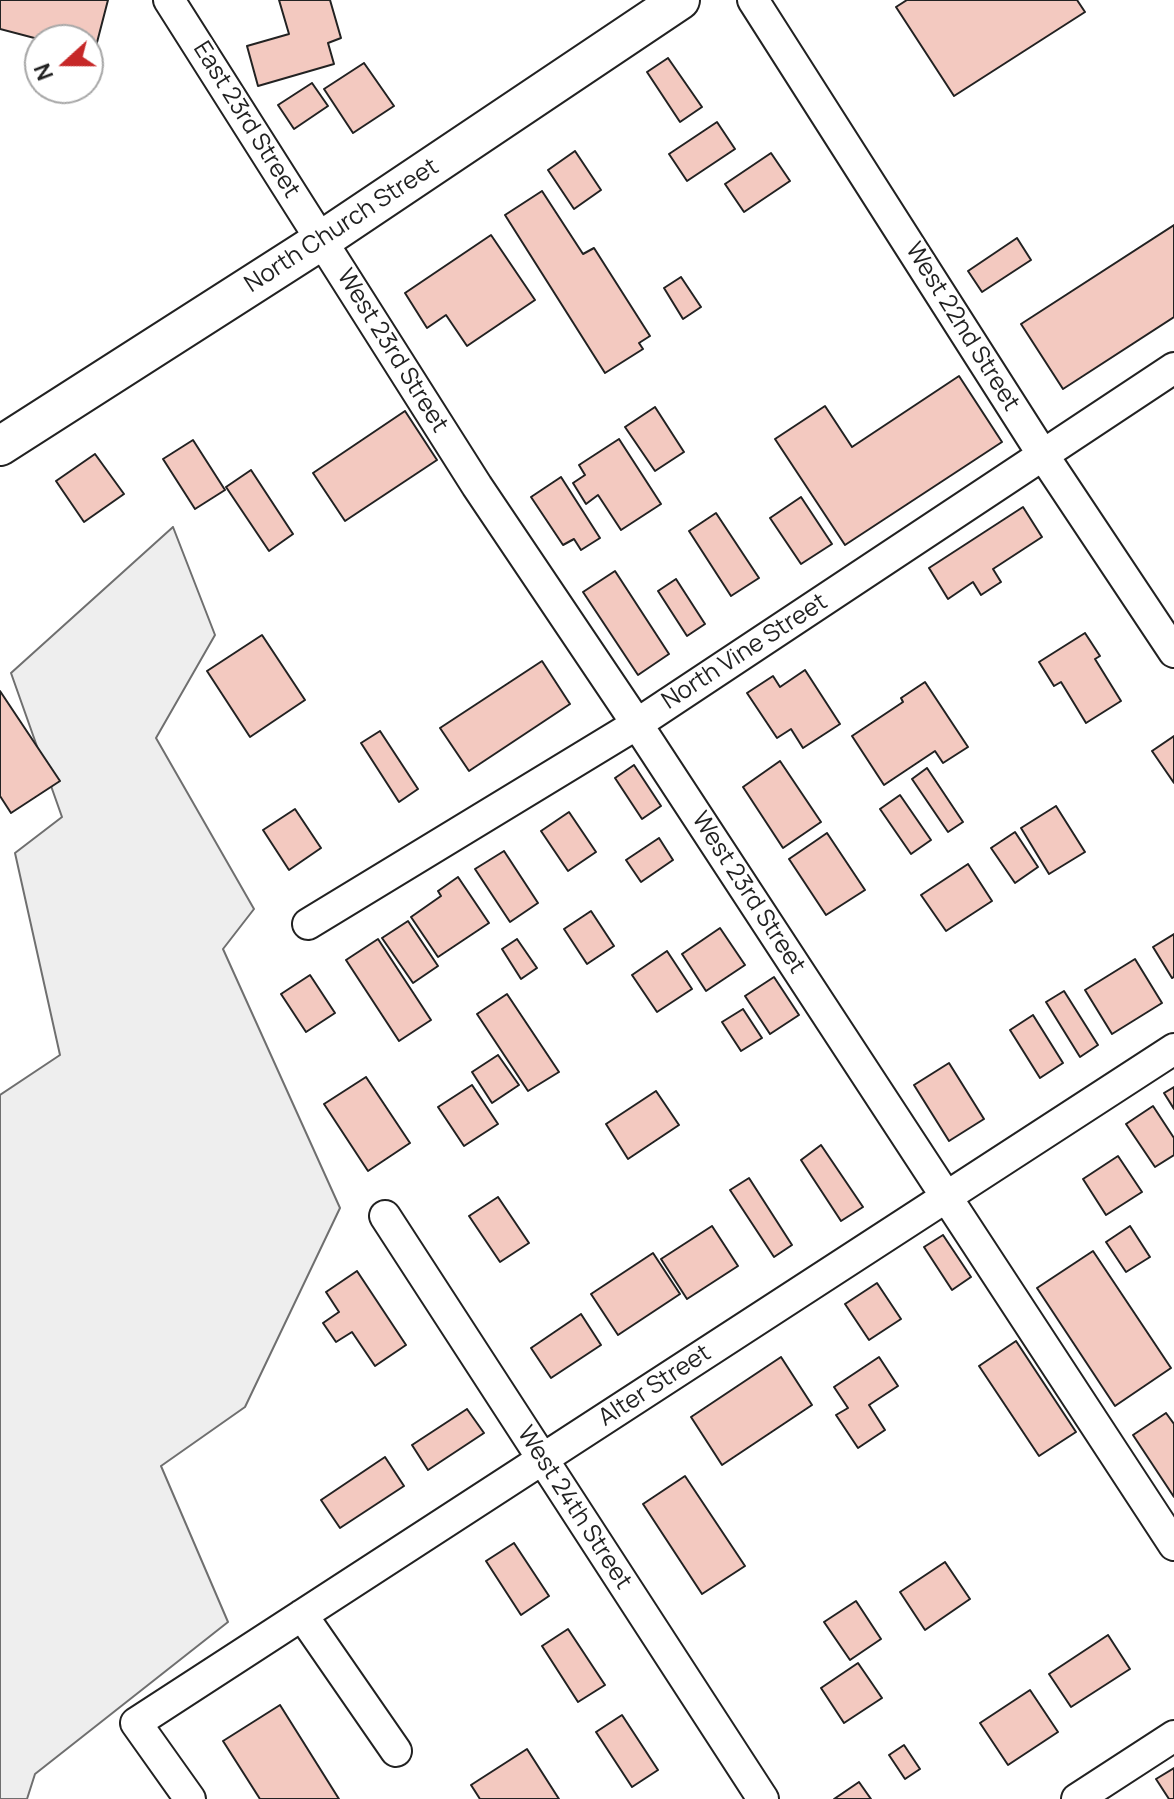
<!DOCTYPE html>
<style>
body{margin:0}
#map{position:relative;width:1174px;height:1799px;overflow:hidden;background:#fff;font-family:Manrope,sans-serif}
canvas{display:block}
.north{position:absolute;left:24px;top:24px;width:80px;height:80px;box-sizing:border-box;background:#fff;border:2px solid #a7a7a7;border-radius:50%;rotate:249deg;font-size:22px;font-weight:700;line-height:32px;text-align:center;color:#222}
.north::after{content:'';display:block;margin:auto;width:28px;height:36px;background:#c62828;clip-path:polygon(50% 0,100% 100%,50% 72%,0 100%)}
</style>
<div id="map">
<canvas width="1174" height="1799"></canvas>
<div class="north">N</div>
</div>
<script>
const ctx = document.querySelector('canvas').getContext('2d');
ctx.lineJoin = 'round';
function fillPath(path, color) { ctx.fillStyle = color; ctx.fill(path, 'evenodd'); }
const poly = rows => new Path2D(rows.map(r => 'M' + r).join(''));
function trace(path, color, width, dash) { ctx.strokeStyle = color; ctx.lineWidth = width; ctx.lineCap = dash ? 'butt' : 'round'; ctx.setLineDash(dash || []); ctx.stroke(path); }
function drawText(font, color, halo, rows, align = 'center') {
  ctx.font = font + ' Manrope,sans-serif'; ctx.lineWidth = 6; ctx.setLineDash([]); ctx.textBaseline = 'middle'; ctx.strokeStyle = halo; ctx.fillStyle = color; for (const [text, x, y, turn = 0] of rows) {
    ctx.save(); ctx.translate(x, y); ctx.rotate((+turn || 0) * Math.PI / 180); ctx.textAlign = isNaN(turn) ? turn : align; if (halo) ctx.strokeText(text, 0, 0); ctx.fillText(text, 0, 0); ctx.restore();
  }
}
const green = poly([
 [173,527,215,635,156,738,254,909,223,949,340,1208,245,1407,161,1466,228,1622,35,1774,27,1799,0,1799,0,1095,60,1055,15,853,62,817,11,673,173,527]
]);
const building = poly([
 [0,0,108,0,94,54,88,52,88,40,42,40,0,29,0,0],
 [279,0,330,0,341,38,328,43,334,64,258,86,247,46,289,34,279,0],
 [907,0,1077,0,1085,12,954,96,896,7,907,0],
 [668,58,702,107,680,122,647,72,668,58],
 [364,63,394,106,353,133,324,89,364,63],
 [312,83,328,106,294,129,278,105,312,83],
 [717,122,735,149,687,181,669,154,717,122],
 [575,151,601,190,574,209,548,170,575,151],
 [771,153,790,181,744,212,725,184,771,153],
 [542,191,583,254,594,248,650,336,639,343,643,349,605,373,505,215,542,191],
 [1174,225,1174,317,1063,389,1021,324,1174,225],
 [491,235,535,300,467,346,446,315,427,328,405,293,491,235],
 [1017,238,1031,260,982,292,968,271,1017,238],
 [681,277,701,307,683,319,664,288,681,277],
 [959,376,1002,442,845,545,775,439,825,406,852,447,959,376],
 [655,407,684,452,655,471,625,427,655,407],
 [405,411,437,460,345,521,313,473,405,411],
 [619,439,661,504,621,530,598,495,586,504,573,483,585,475,579,465,619,439],
 [193,440,225,490,195,509,163,459,193,440],
 [95,454,124,494,84,522,56,481,95,454],
 [251,470,293,534,269,551,226,487,251,470],
 [561,477,600,538,581,550,574,539,563,545,531,497,561,477],
 [801,497,832,544,801,564,770,518,801,497],
 [1023,507,1042,537,993,569,1001,582,981,595,973,582,948,599,929,568,1023,507],
 [716,513,759,578,731,596,689,531,716,513],
 [615,571,669,654,638,675,583,592,615,571],
 [676,579,705,624,687,636,658,591,676,579],
 [1085,633,1100,656,1095,659,1121,701,1086,723,1061,682,1054,686,1039,662,1085,633],
 [262,635,305,700,250,737,207,671,262,635],
 [542,661,570,704,469,771,440,728,542,661],
 [805,670,840,724,803,748,791,729,777,738,747,693,773,676,780,687,805,670],
 [925,682,968,747,943,763,935,751,884,785,852,736,903,702,901,698,925,682],
 [0,691,60,781,11,813,0,796,0,691],
 [380,731,418,789,399,802,361,743,380,731],
 [1174,736,1174,783,1152,751,1174,736],
 [780,761,821,822,783,848,743,787,780,761],
 [634,765,661,806,642,819,615,778,634,765],
 [927,768,963,822,948,832,912,779,927,768],
 [900,795,931,840,911,854,880,809,900,795],
 [1056,806,1085,852,1049,874,1021,828,1056,806],
 [295,809,321,848,289,870,263,830,295,809],
 [569,812,596,852,568,871,541,831,569,812],
 [1015,832,1038,867,1015,883,991,848,1015,832],
 [827,833,865,890,826,915,789,859,827,833],
 [659,838,673,860,641,882,626,860,659,838],
 [504,851,538,903,510,922,475,869,504,851],
 [968,864,992,901,946,931,921,895,968,864],
 [458,877,489,923,438,957,411,917,441,896,438,891,458,877],
 [591,911,614,946,587,964,564,929,591,911],
 [408,921,438,966,413,983,382,938,408,921],
 [720,928,745,965,706,991,682,954,720,928],
 [1174,934,1174,977,1172,978,1153,947,1174,934],
 [378,939,431,1020,399,1041,346,960,378,939],
 [517,939,537,968,521,979,502,949,517,939],
 [667,951,692,989,657,1012,632,975,667,951],
 [1135,959,1162,1003,1112,1034,1085,990,1135,959],
 [310,975,335,1013,306,1032,281,994,310,975],
 [774,977,799,1015,770,1034,745,996,774,977],
 [1064,991,1098,1045,1080,1057,1046,1002,1064,991],
 [507,994,559,1072,528,1091,477,1014,507,994],
 [743,1009,762,1038,741,1051,722,1022,743,1009],
 [1033,1015,1063,1063,1040,1078,1010,1030,1033,1015],
 [498,1055,519,1085,492,1103,472,1072,498,1055],
 [949,1063,984,1119,949,1141,914,1085,949,1063],
 [366,1077,410,1143,368,1171,324,1104,366,1077],
 [472,1085,498,1124,464,1146,438,1107,472,1085],
 [1174,1087,1174,1109,1164,1093,1174,1087],
 [656,1091,679,1125,628,1159,606,1124,656,1091],
 [1153,1106,1174,1138,1174,1155,1155,1167,1126,1124,1153,1106],
 [821,1145,863,1207,841,1221,801,1160,821,1145],
 [1118,1156,1142,1192,1106,1215,1083,1179,1118,1156],
 [749,1178,792,1245,774,1257,730,1190,749,1178],
 [498,1197,529,1243,500,1262,469,1216,498,1197],
 [712,1226,738,1266,687,1299,661,1259,712,1226],
 [1130,1226,1150,1257,1126,1272,1106,1242,1130,1226],
 [943,1235,971,1277,952,1290,924,1247,943,1235],
 [1093,1251,1171,1368,1115,1406,1037,1288,1093,1251],
 [653,1253,680,1294,618,1335,591,1294,653,1253],
 [357,1271,406,1345,375,1366,352,1332,336,1342,323,1323,339,1312,326,1292,357,1271],
 [877,1283,901,1319,869,1340,845,1304,877,1283],
 [581,1314,601,1345,551,1378,531,1348,581,1314],
 [1016,1341,1076,1432,1039,1456,979,1366,1016,1341],
 [781,1357,812,1405,722,1465,691,1417,781,1357],
 [879,1357,898,1386,869,1405,885,1430,858,1448,836,1415,848,1408,834,1387,879,1357],
 [467,1409,484,1433,428,1470,412,1445,467,1409],
 [1166,1413,1174,1424,1174,1497,1133,1435,1166,1413],
 [385,1457,404,1486,340,1528,321,1500,385,1457],
 [685,1476,745,1566,702,1594,643,1504,685,1476],
 [514,1543,549,1596,521,1615,486,1561,514,1543],
 [945,1562,970,1599,925,1630,900,1592,945,1562],
 [856,1601,881,1639,850,1660,824,1622,856,1601],
 [568,1629,605,1685,578,1702,542,1646,568,1629],
 [1108,1635,1130,1669,1071,1707,1049,1674,1108,1635],
 [858,1663,882,1698,844,1723,821,1688,858,1663],
 [1030,1690,1058,1732,1008,1765,980,1723,1030,1690],
 [280,1705,339,1799,260,1799,223,1741,280,1705],
 [622,1715,658,1770,632,1787,596,1732,622,1715],
 [904,1745,920,1769,905,1779,889,1755,904,1745],
 [527,1749,559,1799,480,1799,471,1785,527,1749],
 [1174,1768,1174,1799,1169,1799,1156,1779,1174,1768],
 [859,1782,871,1799,834,1799,859,1782]
]);
const minor = poly([
 [169,0,477,486,637,724,1174,1545],
 [753,0,1043,455,1174,652],
 [308,924,637,724,1174,368],
 [385,1216,763,1799],
 [302,1615,396,1751],
 [190,1799,136,1723,1174,1049],
 [1077,1799,1174,1736]
]);
const major = poly([
 [0,446,322,240,680,0]
]);
const streetNames = [
 ["East 23rd Street",246,120,58],
 ["North Church Street",342,226,-33],
 ["West 22nd Street",962,327,58],
 ["West 23rd Street",392,351,58],
 ["North Vine Street",745,652,-33],
 ["West 23rd Street",748,893,57],
 ["Alter Street",655,1386,-33],
 ["West 24th Street",574,1508,57]
];
fillPath(green, '#eee');
trace(green, '#6f6f6f', 2);
fillPath(building, '#f3c9c0');
trace(building, '#222', 2);
trace(minor, '#222', 34);
trace(major, '#222', 42);
trace(minor, '#fff', 30);
trace(major, '#fff', 38);
drawText('24px', '#222', '#fff', streetNames);
</script>
